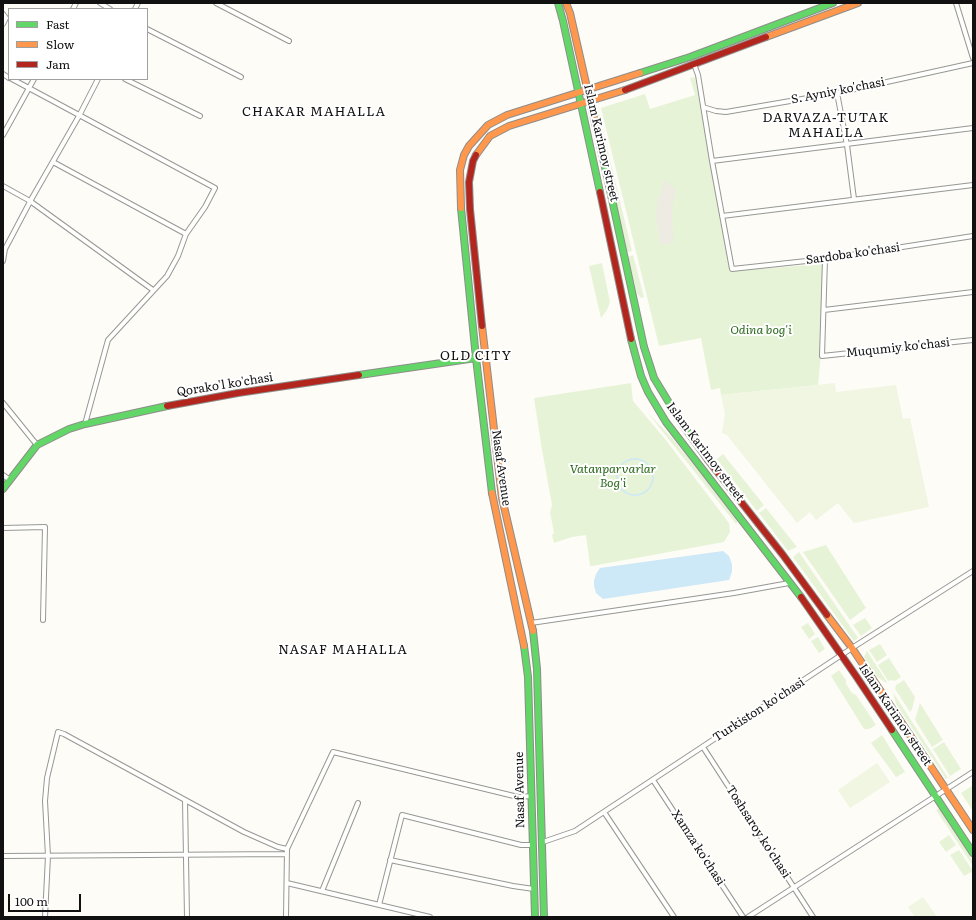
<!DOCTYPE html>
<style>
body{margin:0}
#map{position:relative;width:976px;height:920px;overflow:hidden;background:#fdfcf7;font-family:Literata,serif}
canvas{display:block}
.frame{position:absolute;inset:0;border:4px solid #111;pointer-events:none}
.legend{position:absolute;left:8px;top:8px;width:140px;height:72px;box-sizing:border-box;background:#fff;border:1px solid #a0a0a0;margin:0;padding:5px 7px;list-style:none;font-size:12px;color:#111}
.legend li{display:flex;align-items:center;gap:8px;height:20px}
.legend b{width:20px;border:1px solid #a0a0a0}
.scale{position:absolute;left:8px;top:894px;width:73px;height:18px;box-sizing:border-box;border:2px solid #111;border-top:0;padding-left:5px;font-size:12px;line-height:14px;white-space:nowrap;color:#111;-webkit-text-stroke:3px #fff;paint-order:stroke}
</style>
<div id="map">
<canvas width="976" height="920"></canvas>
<div class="frame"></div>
<ul class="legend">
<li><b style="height:5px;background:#63d668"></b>Fast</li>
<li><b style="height:5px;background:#ff974d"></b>Slow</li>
<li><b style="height:5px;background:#b3261e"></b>Jam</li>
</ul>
<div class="scale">100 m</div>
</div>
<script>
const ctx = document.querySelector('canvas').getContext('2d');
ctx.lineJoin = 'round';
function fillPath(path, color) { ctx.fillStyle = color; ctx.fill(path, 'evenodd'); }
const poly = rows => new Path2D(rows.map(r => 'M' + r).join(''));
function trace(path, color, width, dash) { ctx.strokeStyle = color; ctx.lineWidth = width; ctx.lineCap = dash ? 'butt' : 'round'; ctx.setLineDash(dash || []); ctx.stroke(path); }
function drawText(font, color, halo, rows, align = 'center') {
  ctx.font = font + ' Literata,serif'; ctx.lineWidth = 4; ctx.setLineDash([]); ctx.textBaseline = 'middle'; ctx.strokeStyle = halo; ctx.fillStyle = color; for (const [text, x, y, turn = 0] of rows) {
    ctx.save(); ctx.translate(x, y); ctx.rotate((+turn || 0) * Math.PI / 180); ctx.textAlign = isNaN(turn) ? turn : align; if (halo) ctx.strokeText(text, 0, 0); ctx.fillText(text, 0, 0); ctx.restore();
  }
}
const green = poly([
 [695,77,730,271,823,264,821,354,818,385,721,395,720,388,711,390,701,338,659,346,601,108,645,94,650,109,695,95,690,78],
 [596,110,598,110,632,251,627,252],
 [633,255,644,297,641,298,637,293,628,257],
 [602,263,610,302,607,310,601,318,589,266],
 [631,383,633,401,665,439,729,523,730,532,724,542,592,566,590,566,586,535,572,537,554,543,552,535,554,533,550,512,552,505,541,444,534,398],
 [647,412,673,439,737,519,737,523,736,524],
 [723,454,764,505,757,511,717,459],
 [766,508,797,547,788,551,759,513],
 [826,545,866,608,850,620,803,552],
 [799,552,858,638,854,641,793,557],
 [865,618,872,628,861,636,853,625],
 [808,623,815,634,809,639,801,627],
 [818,637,825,649,819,653,811,641],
 [880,644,887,655,877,662,869,650],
 [867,651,887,682,886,683,876,676,864,657],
 [889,658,901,677,895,681,891,680,888,681,878,665],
 [839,670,846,680,846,684,852,693,856,695,876,725,869,729,864,729,831,676],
 [904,680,915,697,912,709,910,712,895,689,896,685],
 [893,692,948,778,946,779,896,704],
 [920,703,943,740,932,747,915,720],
 [882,735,905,772,896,777,871,743],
 [944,742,961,769,950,776,933,749],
 [972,786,973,788,973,811,961,793],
 [939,808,973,860,973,866,936,810],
 [949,835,956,845,946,852,939,842],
 [959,850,973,871,964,876,950,855]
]);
const pitch = poly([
 [835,383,836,392,896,385,903,419,910,418,929,507,854,523,838,503,816,520,810,512,797,523,727,435,722,433,725,414,721,395],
 [877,763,890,782,850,808,838,790],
 [923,897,937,917,915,917,908,907]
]);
const plaza = poly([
 [665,180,676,190,673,203,672,214,674,242,661,245,658,231,656,215,658,200]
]);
const water = poly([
 [723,551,729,556,732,564,732,572,729,580,603,599,596,593,594,586,594,581,596,574,600,568]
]);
const stream = poly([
 '617 477a18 18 0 1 1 36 0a18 18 0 1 1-36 0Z'
]);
const street = poly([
 [100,3,110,9],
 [216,3,289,41],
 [956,3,973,58],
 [73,9,76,3],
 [135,9,138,3],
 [3,14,6,18,3,24],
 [147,29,241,77],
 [694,64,698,75,712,161,732,269,825,259,973,236],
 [3,74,9,78],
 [12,79,215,188,205,207,186,234,178,256,167,276,108,340,85,424],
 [125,79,200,116],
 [837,93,847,145,854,199],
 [703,107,716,111,726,112,837,93,973,63],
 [3,135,34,79],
 [712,161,973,128],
 [53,162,186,234],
 [3,186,30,201,153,290],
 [722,216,973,185],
 [825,259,822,356,973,340],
 [3,261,5,249,32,198,79,116,98,79],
 [824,310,973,292],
 [3,403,37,445],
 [3,475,10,480],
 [3,528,45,527,43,620],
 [531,623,734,593,789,583],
 [703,747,813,917],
 [653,780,743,917],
 [185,800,187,917],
 [604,812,674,917],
 [543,842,575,831,852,648,973,571],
 [3,856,286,854],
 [390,860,513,886,534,889],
 [287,883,430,917],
 [322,891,358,803],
 [379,905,402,815,521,845,533,845],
 [45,917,48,856,45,801,47,778,58,732,64,734,244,832,278,847,287,849],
 [286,917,287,849,333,752,518,797,532,796],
 [748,917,973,772]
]);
const fast = poly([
 [558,3,563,21,600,192],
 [640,73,690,57,833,3],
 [603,158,644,347,654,378,682,424,708,460],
 [461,208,476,358,492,493],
 [631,339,641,376,648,392,666,422,801,597],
 [359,375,476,358],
 [3,489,37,445,69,429,85,424,167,406],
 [533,631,537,669,544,917],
 [524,646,528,677,535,917],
 [892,730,973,853]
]);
const slow = poly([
 [566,3,570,13,603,158],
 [766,37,858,3],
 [476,155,490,136,509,126,625,90],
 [461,208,460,170,464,155,469,146,488,125,507,115,640,73],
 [482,326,502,498,533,631],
 [492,493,524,646],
 [827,615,852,648,973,830]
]);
const jam = poly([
 [625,90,766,37],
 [476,155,473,161,469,182,470,209,482,326],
 [600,192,631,339],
 [167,406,238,393,359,375],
 [708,460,783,555,827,615],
 [801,597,856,676,892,730]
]);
const streetNames = [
 ["S. Ayniy ko'chasi",838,91,-11],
 ["Islam Karimov street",601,143,77],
 ["Sardoba ko'chasi",853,254,-8],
 ["Muqumiy ko'chasi",898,348,-6],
 ["Qorako'l ko'chasi",225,385,-9],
 ["Islam Karimov street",705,452,53],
 ["Nasaf Avenue",501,468,82],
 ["Turkiston ko'chasi",759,710,-33],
 ["Islam Karimov street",895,715,56],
 ["Nasaf Avenue",520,790,-91],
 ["Toshsaroy ko'chasi",758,832,57],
 ["Xamza ko'chasi",698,848,57]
];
const parkNames = [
 ["Odina bog'i",761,330],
 ["Vatanparvarlar",613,469],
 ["Bog'i",613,483]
];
const neighbourhoodNames = [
 ["CHAKAR MAHALLA",314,112],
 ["DARVAZA-TUTAK",826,118],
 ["MAHALLA",826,133],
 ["OLD CITY",476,356],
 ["NASAF MAHALLA",343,650]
];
fillPath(green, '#e7f3d7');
fillPath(pitch, '#f0f6e1');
fillPath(plaza, '#edebe2');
fillPath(water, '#cde8f7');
trace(stream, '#cde8f7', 1.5);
trace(street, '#979795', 6);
trace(fast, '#8e8d8b', 8);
trace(slow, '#8e8d8b', 8);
trace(jam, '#8e8d8b', 8);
trace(street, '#fffffe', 4);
trace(fast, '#63d668', 6);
trace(slow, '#ff974d', 6);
trace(jam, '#b3261e', 6);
drawText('12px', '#111', '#fff', streetNames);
drawText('italic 12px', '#2f6b1f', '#fff', parkNames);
ctx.letterSpacing = '1px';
drawText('13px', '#111', '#fff', neighbourhoodNames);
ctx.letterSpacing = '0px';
</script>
